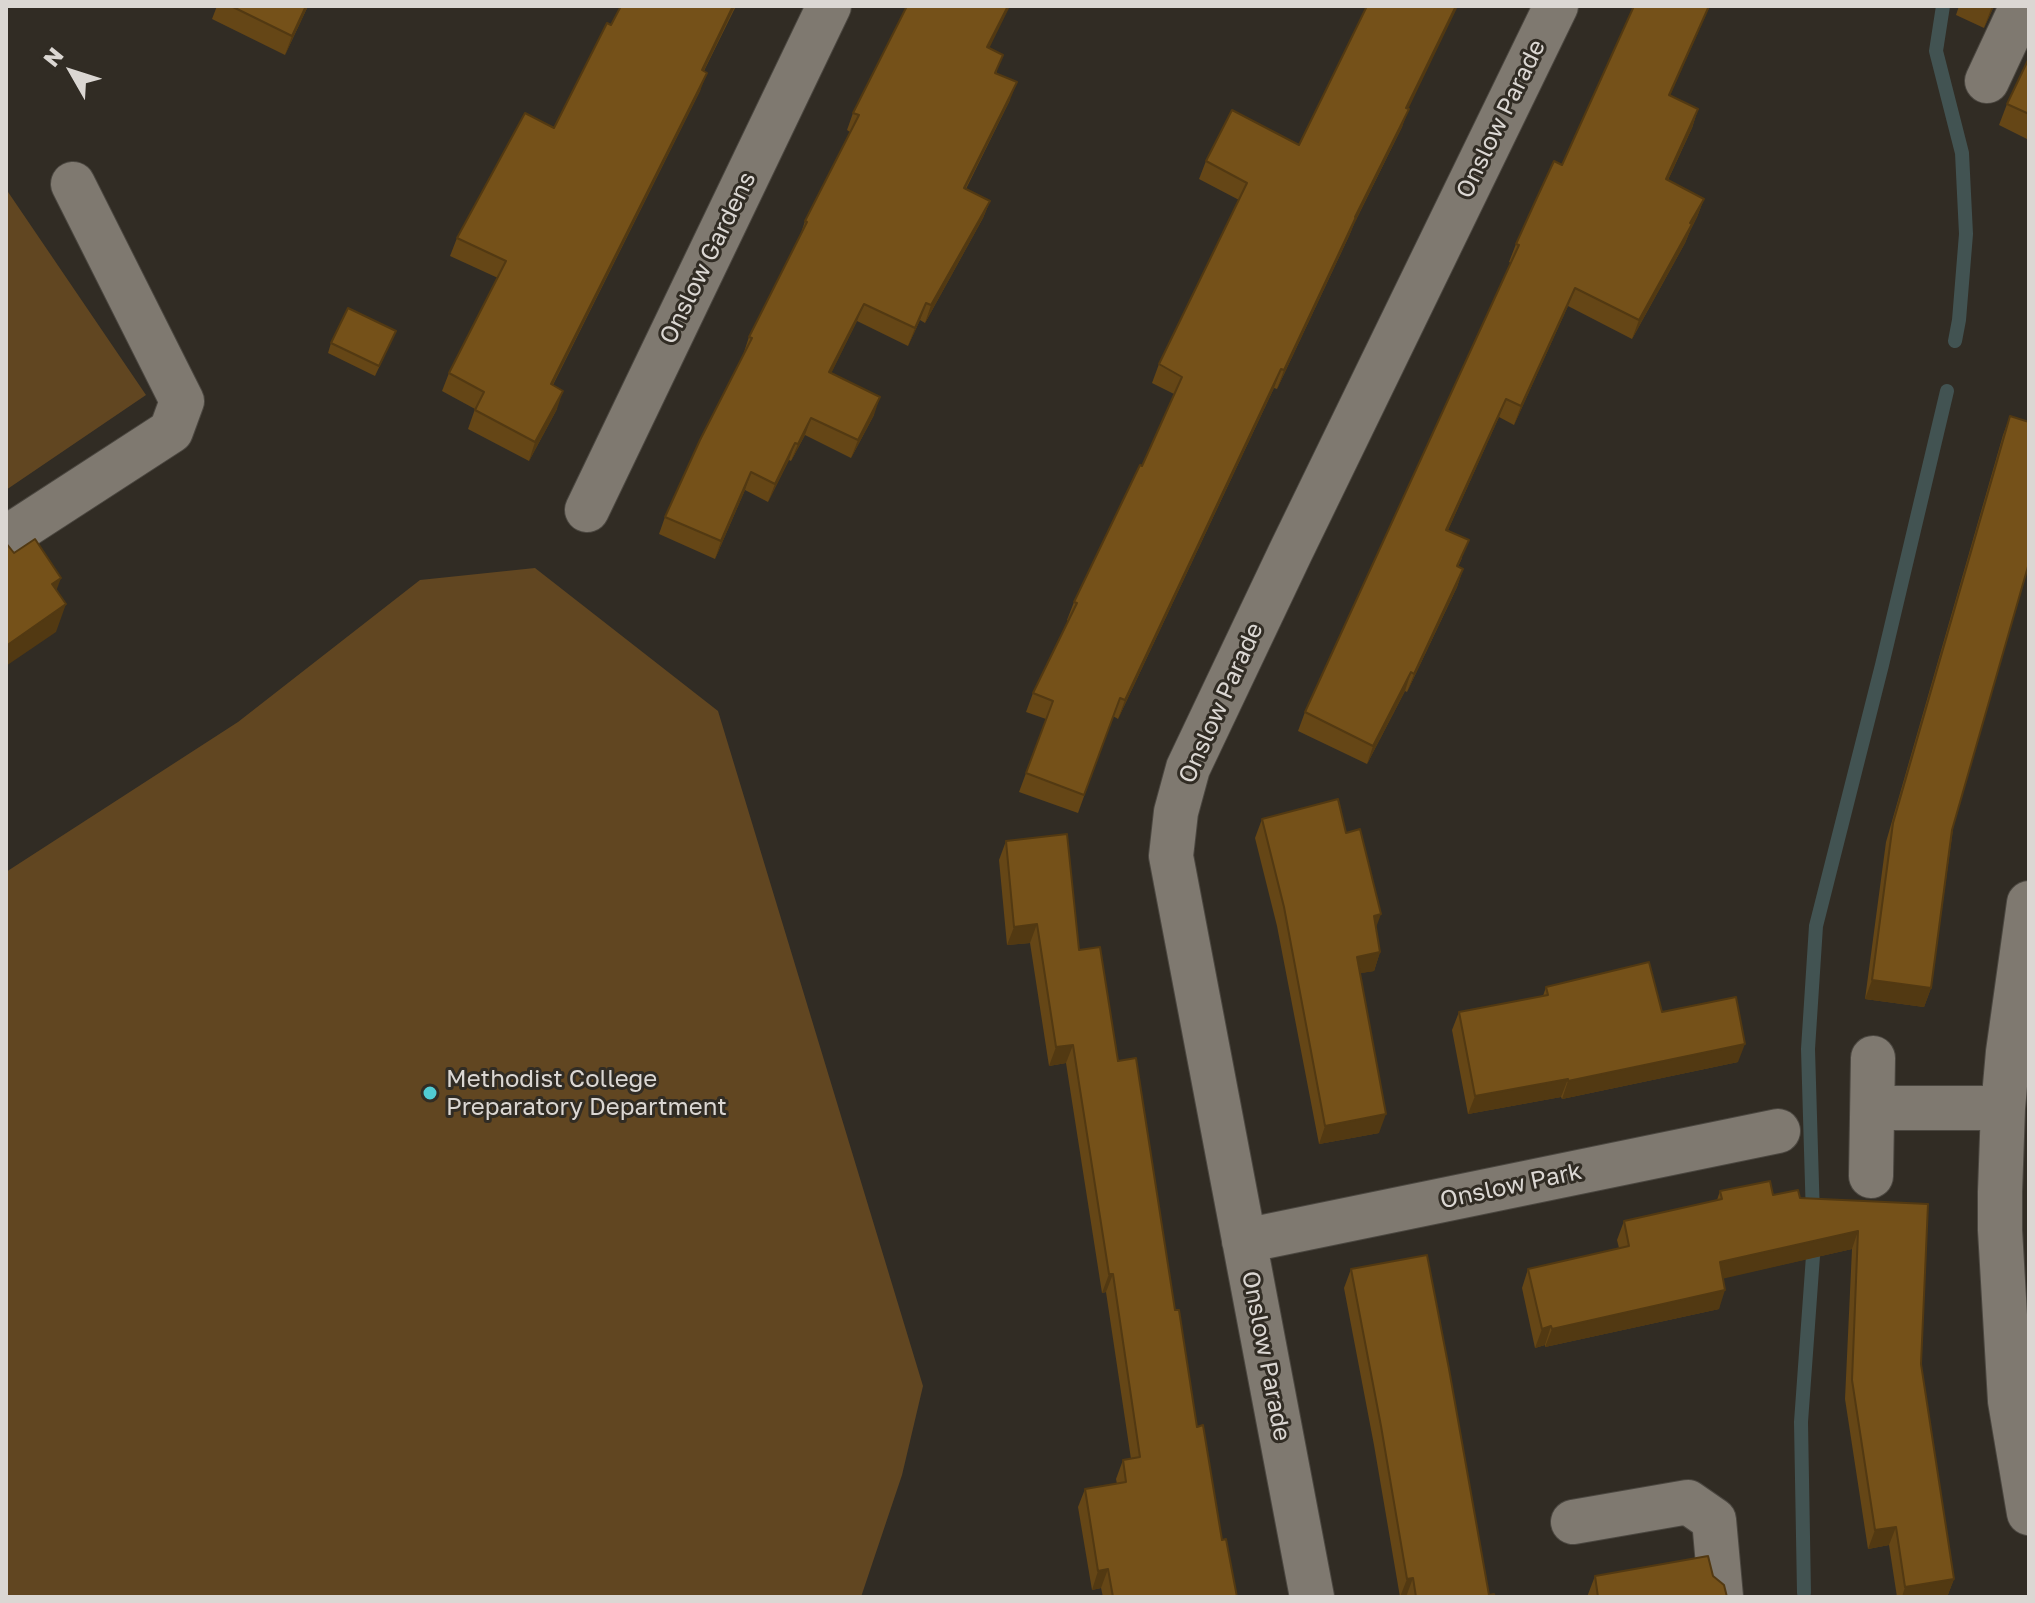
<!DOCTYPE html>
<style>
body{margin:0}
#map{position:relative;width:2035px;height:1603px;overflow:hidden;background:#312c24;font-family:"Golos Text",sans-serif}
canvas{display:block}
.frame{position:absolute;inset:0;border:8px solid #dbd7d3;pointer-events:none}
.north{position:absolute;left:32px;top:32px;width:80px;height:80px;-webkit-text-stroke:6px #312c24;paint-order:stroke;rotate:309deg;font-size:22px;font-weight:700;line-height:32px;text-align:center;color:#dbd7d3}
.north::after{content:'';display:block;margin:auto;width:28px;height:36px;background:#dbd7d3;clip-path:polygon(50% 0,100% 100%,50% 72%,0 100%)}
</style>
<div id="map">
<canvas width="2035" height="1603"></canvas>
<div class="frame"></div>
<div class="north">N</div>
</div>
<script>
const ctx = document.querySelector('canvas').getContext('2d');
ctx.lineJoin = 'round';
function fillPath(path, color) { ctx.fillStyle = color; ctx.fill(path, 'evenodd'); }
const poly = rows => new Path2D(rows.map(r => 'M' + r).join(''));
function trace(path, color, width, dash) { ctx.strokeStyle = color; ctx.lineWidth = width; ctx.lineCap = dash ? 'butt' : 'round'; ctx.setLineDash(dash || []); ctx.stroke(path); }
function drawText(font, color, halo, rows, align = 'center') {
  ctx.font = font + ' "Golos Text",sans-serif'; ctx.lineWidth = 6; ctx.setLineDash([]); ctx.textBaseline = 'middle'; ctx.strokeStyle = halo; ctx.fillStyle = color; for (const [text, x, y, turn = 0] of rows) {
    ctx.save(); ctx.translate(x, y); ctx.rotate((+turn || 0) * Math.PI / 180); ctx.textAlign = isNaN(turn) ? turn : align; if (halo) ctx.strokeText(text, 0, 0); ctx.fillText(text, 0, 0); ctx.restore();
  }
}
const green = poly([
 [6,189,146,395,6,490],
 [535,568,718,711,923,1386,902,1475,861,1597,6,1597,6,872,238,722,420,580]
]);
const stream = poly([
 [1943,6,1936,51,1962,153,1966,234,1959,320,1955,341],
 [1813,1218,1808,1049,1816,926,1882,665,1947,391],
 [1804,1593,1801,1422,1814,1242]
]);
const minor = poly([
 [1987,81,2022,6],
 [587,510,829,6],
 [6,538,171,431,182,401,73,184],
 [2029,903,2008,1052,2003,1108,2000,1192,2000,1230,2010,1401,2029,1513],
 [1873,1108,2003,1108],
 [1871,1176,1873,1058],
 [1244,1241,1778,1131],
 [1573,1522,1688,1502,1714,1520,1721,1597],
 [1312,1597,1171,856,1176,812,1188,768,1291,551,1556,6]
]);
const wall = poly([
 [217,6,308,6,285,55,212,19],
 [621,6,736,6,704,71,700,91,553,385,557,409,529,461,468,429,475,409,442,391,449,373,498,278,450,256,457,238,554,128],
 [1959,6,1994,6,1984,28,1956,15],
 [989,48,997,73,1010,100,966,189,990,201,983,218,925,323,920,320,908,346,857,321,831,373,874,415,851,458,805,435,791,461,789,460,768,502,745,490,715,559,659,534,665,517,743,355,749,337,799,239,805,221,850,132,847,130,853,113],
 [2029,58,2029,140,1999,125,2007,104],
 [1670,96,1698,109,1692,128,1668,180,1704,199,1697,217,1690,231,1685,243,1632,339,1568,306,1514,425,1499,417,1448,530,1462,558,1458,567,1463,569,1457,587,1407,692,1405,691,1367,764,1298,731,1305,712,1511,263,1509,262,1516,244,1562,165],
 [1408,108,1402,127,1354,224,1349,236,1277,389,1274,388,1118,719,1113,716,1078,813,1019,792,1046,719,1026,712,1033,693,1068,621,1067,620,1074,602,1142,466,1174,394,1152,383,1159,364,1239,200,1199,179,1206,161,1299,145],
 [396,331,375,376,328,353,331,343],
 [2010,416,1931,988,1924,1007,1865,999,1886,842,2003,435],
 [1262,819,1346,833,1376,927,1380,952,1374,971,1360,973,1379,1133,1319,1144,1277,926,1255,838],
 [1006,841,1079,950,1118,1061,1175,1310,1197,1427,1222,1540,1237,1597,1103,1597,1101,1588,1092,1590,1078,1507,1085,1489,1117,1484,1116,1479,1123,1460,1131,1459,1106,1292,1102,1293,1066,1063,1049,1066,1030,943,1007,945,999,860],
 [1546,987,1662,1012,1738,1062,1562,1099,1561,1097,1468,1114,1452,1030,1459,1012,1543,996],
 [1720,1191,1800,1198,1928,1204,1921,1364,1954,1579,1947,1597,1897,1597,1889,1545,1868,1549,1845,1399,1852,1249,1723,1278,1719,1309,1545,1347,1545,1345,1535,1348,1522,1288,1528,1269,1619,1248,1617,1240,1624,1221,1717,1200],
 [1351,1269,1489,1595,1495,1597,1400,1597,1374,1445,1344,1288],
 [1595,1576,1713,1576,1727,1597,1587,1597]
]);
const shadedWall = poly([
 [306,6,308,6,285,55,292,36],
 [733,6,735,6,695,89,702,70],
 [1008,6,1010,6,981,65,987,47],
 [1456,6,1458,6,1400,126,1406,108],
 [1709,6,1710,6,1662,114,1669,95],
 [1992,6,1994,6,1984,28],
 [707,73,700,91,544,402,551,384],
 [1017,82,1010,100,957,205,964,188],
 [1409,109,1402,127,1354,224,1349,236,1277,389,1284,370,1355,217],
 [1698,109,1692,128,1660,197,1666,179],
 [1704,199,1697,217,1690,231,1685,243,1632,339,1639,320],
 [990,201,983,218,925,323,931,305],
 [1575,288,1568,306,1514,425,1521,406],
 [926,303,920,320,908,346,915,328],
 [864,304,857,321,823,390,829,372],
 [1281,369,1274,388,1118,719,1125,700],
 [563,391,557,409,529,461,535,442],
 [880,397,874,415,851,458,858,440],
 [1506,399,1499,417,1440,548,1446,530],
 [811,418,805,435,791,461,798,444],
 [795,443,789,460,768,502,775,484],
 [751,472,745,490,715,559,721,541],
 [1463,569,1457,587,1407,692,1414,674],
 [61,578,51,605,52,584],
 [66,604,56,632,6,666,6,646],
 [1411,672,1405,691,1367,764,1373,746],
 [1381,914,1374,933,1374,916],
 [1037,924,1030,943,1007,945,1014,927],
 [1380,952,1374,971,1350,975,1357,957],
 [1872,980,1931,988,1924,1007,1865,999],
 [1745,1044,1738,1062,1562,1099,1568,1081],
 [1073,1045,1066,1063,1049,1066,1056,1047],
 [1568,1079,1561,1097,1468,1114,1475,1096],
 [1386,1114,1379,1133,1319,1144,1325,1126],
 [1858,1231,1852,1249,1713,1281,1720,1262],
 [1109,1274,1113,1274,1106,1292,1102,1293],
 [1725,1290,1719,1309,1545,1347,1552,1329],
 [1551,1326,1545,1345,1535,1348,1542,1329],
 [1896,1527,1889,1545,1868,1549,1875,1530],
 [1108,1569,1101,1588,1092,1590,1098,1571],
 [1413,1578,1406,1597,1400,1597,1407,1579],
 [1954,1579,1947,1597,1902,1597,1905,1587]
]);
const building = poly([
 [231,6,306,6,292,36,231,6],
 [621,6,733,6,702,70,707,73,551,384,563,391,535,442,475,410,484,392,449,373,506,261,457,238,525,113,554,128,607,23,611,25,621,6],
 [907,6,1008,6,987,47,1003,55,995,73,1017,82,964,188,990,201,931,305,926,303,915,328,864,304,829,372,880,397,858,440,811,418,798,444,795,443,775,484,751,472,721,541,665,517,700,440,752,338,749,337,807,222,805,221,859,115,853,113,907,6],
 [1367,6,1456,6,1406,108,1409,109,1355,217,1356,217,1284,370,1281,369,1125,700,1120,698,1084,795,1026,773,1053,701,1033,693,1077,603,1074,602,1140,465,1142,466,1182,377,1159,364,1247,183,1206,161,1232,110,1299,145,1367,6],
 [1634,6,1709,6,1669,95,1698,109,1666,179,1704,199,1690,223,1692,224,1639,320,1575,288,1521,406,1506,399,1446,530,1469,540,1457,566,1463,569,1414,674,1411,672,1373,746,1305,712,1519,245,1516,244,1535,202,1554,161,1562,165,1634,6],
 [2029,58,2029,114,2007,104,2029,58],
 [348,308,396,331,379,366,331,343,348,308],
 [2010,416,2029,422,2029,563,1952,830,1931,988,1872,980,1893,823,2010,416],
 [35,539,61,578,52,584,66,604,6,646,6,543,14,553,35,539],
 [1338,799,1346,833,1360,829,1381,914,1374,916,1380,952,1357,957,1386,1114,1325,1126,1284,907,1262,819,1338,799],
 [1067,834,1079,950,1100,947,1118,1061,1136,1058,1175,1310,1179,1310,1197,1427,1203,1425,1222,1540,1226,1539,1237,1597,1113,1597,1108,1569,1098,1571,1085,1489,1126,1482,1123,1460,1140,1457,1113,1274,1109,1274,1073,1045,1056,1047,1037,924,1014,927,1006,841,1067,834],
 [1649,962,1662,1012,1736,997,1745,1044,1568,1081,1568,1079,1475,1096,1459,1012,1548,995,1546,987,1649,962],
 [1770,1181,1773,1195,1798,1190,1800,1198,1928,1204,1921,1364,1954,1579,1905,1587,1896,1527,1875,1530,1852,1380,1858,1231,1720,1262,1725,1290,1552,1329,1551,1326,1542,1329,1528,1269,1629,1246,1624,1221,1722,1199,1720,1191,1770,1181],
 [1427,1255,1449,1369,1489,1595,1494,1594,1495,1597,1416,1597,1413,1578,1407,1579,1381,1426,1351,1269,1427,1255],
 [1708,1556,1713,1576,1724,1585,1727,1597,1598,1597,1595,1576,1708,1556]
]);
const markers = [
 [430,1093,8,"#51ccd3"]
];
const streetNames = [
 ["Onslow Parade",1501,119,-64],
 ["Onslow Gardens",708,258,-64],
 ["Onslow Parade",1221,703,-66],
 ["Onslow Park",1511,1186,-12],
 ["Onslow Parade",1266,1356,79]
];
const poiNames = [
 ["Methodist College",446,1079],
 ["Preparatory Department",446,1107]
];
fillPath(green, '#614621');
trace(stream, '#425352', 14);
trace(minor, '#4b4740', 46);
trace(minor, '#7f7970', 44);
fillPath(wall, '#654616');
fillPath(shadedWall, '#523912');
fillPath(building, '#755119');
trace(building, '#523912', 2);
for (const [x, y, r, color] of markers) { const dot = new Path2D(); dot.arc(x, y, r, 0, 2 * Math.PI); ctx.fillStyle = color; ctx.fill(dot); trace(dot, '#312c24', 3); }
drawText('24px', '#dbd7d3', '#312c24', streetNames);
drawText('24px', '#dbd7d3', '#312c24', poiNames, 'left');
</script>
